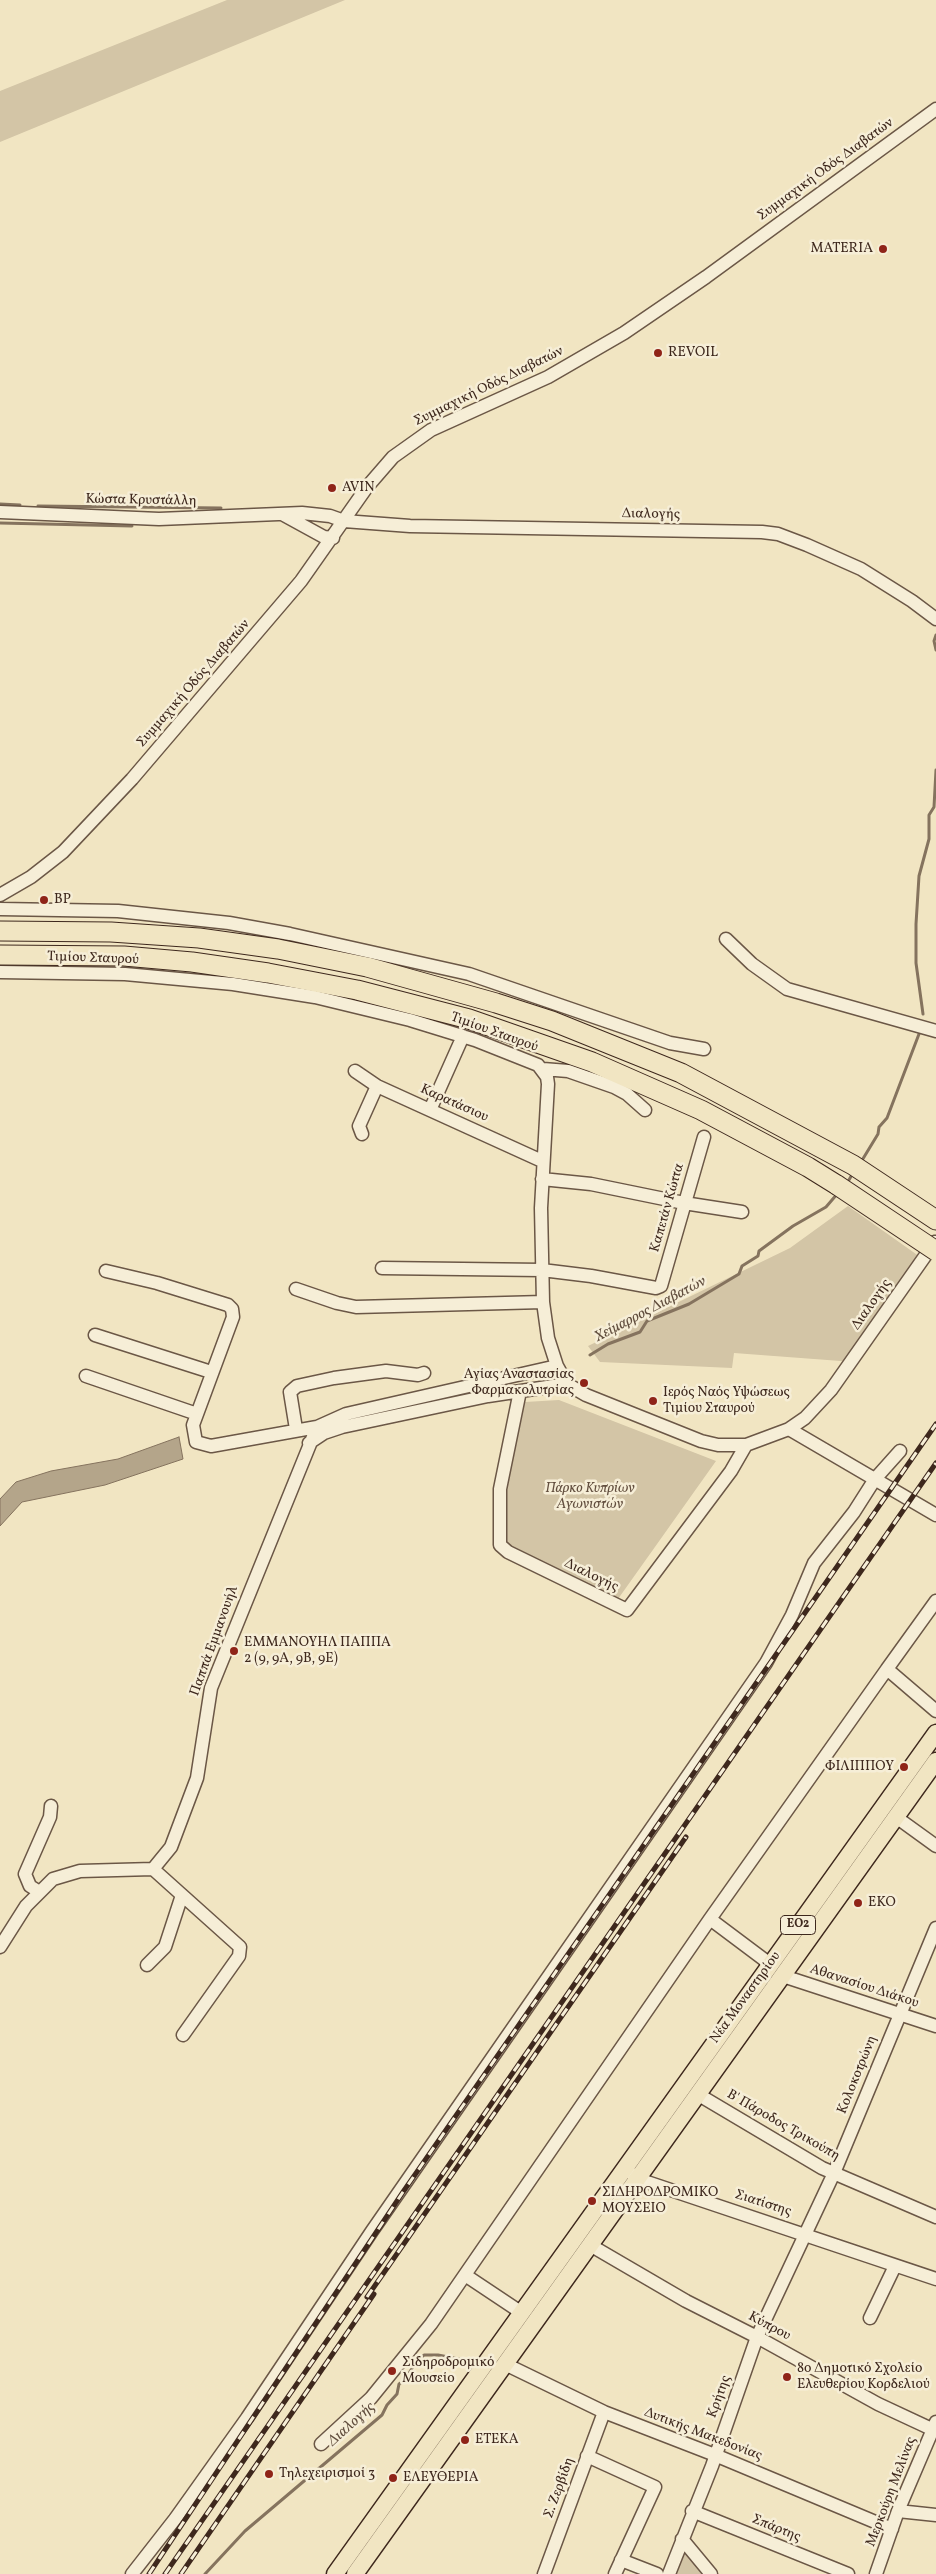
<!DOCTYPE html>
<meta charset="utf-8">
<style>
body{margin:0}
canvas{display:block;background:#f1e5c2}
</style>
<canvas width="936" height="2574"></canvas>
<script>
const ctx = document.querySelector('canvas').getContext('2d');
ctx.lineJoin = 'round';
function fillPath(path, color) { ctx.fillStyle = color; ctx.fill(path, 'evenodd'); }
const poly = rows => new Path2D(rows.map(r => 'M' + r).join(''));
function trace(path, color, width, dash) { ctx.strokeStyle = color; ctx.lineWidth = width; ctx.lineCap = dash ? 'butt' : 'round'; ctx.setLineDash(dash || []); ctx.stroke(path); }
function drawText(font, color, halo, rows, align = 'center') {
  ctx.font = font + ' Vollkorn,serif'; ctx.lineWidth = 5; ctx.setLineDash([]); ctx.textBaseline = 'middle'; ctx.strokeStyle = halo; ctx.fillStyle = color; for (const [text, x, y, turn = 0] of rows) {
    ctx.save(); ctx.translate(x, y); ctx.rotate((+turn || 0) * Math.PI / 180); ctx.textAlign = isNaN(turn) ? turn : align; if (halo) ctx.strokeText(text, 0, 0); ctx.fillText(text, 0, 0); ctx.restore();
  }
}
const green = poly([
 [227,0,345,0,0,142,0,91],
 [848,1206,923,1259,854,1362,734,1353,732,1368,600,1362,588,1346,790,1248],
 [559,1400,716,1461,618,1599,502,1543,506,1474,525,1402],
 [682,2539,711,2574,669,2574]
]);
const water = poly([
 [179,1437,183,1459,105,1485,22,1502,0,1526,0,1499,16,1482,51,1471,118,1459,179,1437]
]);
const stream = poly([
 [0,504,20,505],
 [38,506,221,508],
 [0,523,132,526],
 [936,635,934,641,936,650],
 [923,1014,916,963,916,924,919,876,929,839,929,815,934,807,936,770],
 [861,1162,878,1134,879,1127,887,1118,919,1034],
 [846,1185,853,1173],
 [590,1355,608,1344,640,1332,647,1321,689,1304,739,1274,742,1266,758,1256,759,1251,793,1226,826,1207,838,1193],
 [205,2574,245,2531,382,2415,387,2405,397,2394,399,2384,405,2380,414,2365,424,2355,438,2355,469,2361]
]);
const minor = poly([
 [0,512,159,519,302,513,330,516,344,521,410,526,762,532,778,534,807,545,861,569,912,601,936,619],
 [282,514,324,537,333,538],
 [0,895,31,877,63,852,132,779,301,581,367,487,393,457,431,430,548,377,624,333,706,277,936,109],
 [0,909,118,911,229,923,290,934,469,974,670,1043,704,1049],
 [726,939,752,964,787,989,936,1031],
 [0,972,125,974,233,984,315,997,410,1020,475,1040,538,1065,547,1077,548,1084,541,1208,543,1302,548,1338,557,1366,567,1384,586,1395,701,1441,718,1445,746,1445,789,1429,805,1418,831,1390,935,1242],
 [543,1069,568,1071,614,1087,627,1094,645,1110],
 [355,1071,377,1086,542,1161],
 [430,1110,463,1036],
 [362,1134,359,1126,377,1086],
 [542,1179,591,1184,684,1203,742,1212],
 [382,1268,542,1270,591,1276,656,1288,661,1286,704,1137],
 [106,1271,157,1283,228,1305,232,1309,233,1317,193,1425,196,1442,211,1446,317,1427],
 [296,1289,337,1303,356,1307,543,1302],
 [95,1335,211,1372],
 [86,1376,197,1414],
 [520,1391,500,1489,500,1545,508,1552,627,1610,731,1471,746,1445],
 [296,1429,290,1392,297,1386,334,1378,386,1371,418,1375,424,1373],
 [789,1429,936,1515],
 [309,1443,324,1433,342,1427,488,1396,567,1384],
 [936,1601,887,1669,936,1711],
 [896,1817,936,1846],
 [153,1869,240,1947,239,1956,183,2035],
 [38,1891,30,1886,25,1874,50,1817,51,1806],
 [710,1919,770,1964],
 [0,1947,26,1906,53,1879,80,1871,153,1869,171,1847,197,1778,211,1688,317,1427,346,1414,557,1366],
 [147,1965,165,1947,182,1895],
 [783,1976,936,2026],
 [699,2095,822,2168,936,2217],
 [632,2174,638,2179,936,2279],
 [590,2245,686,2301,757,2337,878,2404,936,2431],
 [465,2275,522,2313],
 [870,2318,895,2266],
 [505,2364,604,2412,715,2455,892,2529],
 [321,2444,371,2398,431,2324,710,1919,887,1669],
 [587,2456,655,2487,615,2574],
 [692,2511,848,2574],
 [898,2511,936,2515],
 [682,2539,711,2574],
 [621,2560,657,2574],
 [132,2574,175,2519,247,2418,372,2231,766,1663,792,1615,814,1563,854,1512,875,1479,900,1451],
 [544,2574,604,2412],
 [669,2574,712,2466,757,2337,834,2173,936,1928],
 [876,2574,898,2511,936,2422]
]);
const major = poly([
 [335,2574,936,1733],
 [355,2574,936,1761]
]);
const highway = poly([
 [0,931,111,932,199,938,278,949,367,967,496,1003,552,1021,681,1073,853,1165,936,1220],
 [0,955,124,956,192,962,268,973,357,990,469,1019,592,1062,701,1110,808,1167,837,1185]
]);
const rail = poly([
 [367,2297,686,1837],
 [149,2574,403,2192,936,1424],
 [165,2574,936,1463],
 [181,2574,374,2294]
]);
const highwayBridge = poly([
 [837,1185,936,1251]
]);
const markers = [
 [883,249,5,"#8f2418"],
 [658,353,5,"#8f2418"],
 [332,488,5,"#8f2418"],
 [44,900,5,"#8f2418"],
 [584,1383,5,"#8f2418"],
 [653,1401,5,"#8f2418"],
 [234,1651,5,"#8f2418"],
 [904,1767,5,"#8f2418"],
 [858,1903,5,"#8f2418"],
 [592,2201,5,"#8f2418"],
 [392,2371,5,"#8f2418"],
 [787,2377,5,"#8f2418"],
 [465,2440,5,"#8f2418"],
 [269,2474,5,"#8f2418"],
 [393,2478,5,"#8f2418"]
];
const shields = [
 [798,1925,35]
];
const shieldNames = [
 ["ΕΟ2",798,1925]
];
const streetNames = [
 ["Συμμαχική Οδός Διαβατών",826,170,-36],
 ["Συμμαχική Οδός Διαβατών",489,387,-26],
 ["Κώστα Κρυστάλλη",141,501,1],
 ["Διαλογής",651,515,1],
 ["Συμμαχική Οδός Διαβατών",194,684,-49],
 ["Τιμίου Σταυρού",93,959,2],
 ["Τιμίου Σταυρού",494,1033,20],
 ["Καρατάσιου",454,1104,24],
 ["Καπετάν Κώττα",668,1208,-74],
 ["Διαλογής",872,1305,-55],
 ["Διαλογής",591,1576,26],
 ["Παππά Εμμανουήλ",215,1641,-70],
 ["Αθανασίου Διάκου",864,1987,18],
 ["Νέα Μοναστηρίου",746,1998,-54],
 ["Κολοκοτρώνη",858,2075,-68],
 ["Β' Πάροδος Τρικούπη",783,2126,30],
 ["Σιατίστης",763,2204,18],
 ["Κύπρου",769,2327,28],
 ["Κρήτης",720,2397,-70],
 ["Δυτικής Μακεδονίας",703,2435,21],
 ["Σ. Ζερβίδη",560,2488,-70],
 ["Μερκούρη Μελίνας",892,2492,-69],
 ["Σπάρτης",776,2529,22]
];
const poiNames = [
 ["MATERIA",873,249,"right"],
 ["REVOIL",668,353],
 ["AVIN",342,488],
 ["BP",54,900],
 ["Αγίας Αναστασίας",574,1375,"right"],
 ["Φαρμακολυτρίας",574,1391,"right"],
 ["Ιερός Ναός Υψώσεως",663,1393],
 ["Τιμίου Σταυρού",663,1409],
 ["ΕΜΜΑΝΟΥΗΛ ΠΑΠΠΑ",244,1643],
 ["2 (9, 9Α, 9Β, 9Ε)",244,1659],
 ["ΦΙΛΙΠΠΟΥ",894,1767,"right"],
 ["EKO",868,1903],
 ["ΣΙΔΗΡΟΔΡΟΜΙΚΟ",602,2193],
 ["ΜΟΥΣΕΙΟ",602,2209],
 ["Σιδηροδρομικό",402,2363],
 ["Μουσείο",402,2379],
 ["8ο Δημοτικό Σχολείο",797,2369],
 ["Ελευθερίου Κορδελιού",797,2385],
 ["ΕΤΕΚΑ",475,2440],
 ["Τηλεχειρισμοί 3",279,2474],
 ["ΕΛΕΥΘΕΡΙΑ",403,2478]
];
const parkNames = [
 ["Πάρκο Κυπρίων",590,1489],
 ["Αγωνιστών",590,1505]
];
const waterNames = [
 ["Χείμαρρος Διαβατών",651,1310,-28],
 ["Διαλογής",352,2425,-42]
];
fillPath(green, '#d3c5a6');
fillPath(water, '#b4a58a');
trace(water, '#85735e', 1);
trace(stream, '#85735e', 3);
trace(minor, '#6b5746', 15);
trace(major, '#3e281d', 19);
trace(highway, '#3e281d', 21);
trace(minor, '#f6eed7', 12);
trace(major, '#f1e5c2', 16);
trace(highway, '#f1e5c2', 19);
trace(rail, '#3e281d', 5);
trace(rail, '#f6eed7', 3, [9]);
trace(highwayBridge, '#3e281d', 21, []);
trace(highwayBridge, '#f1e5c2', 19);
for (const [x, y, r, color] of markers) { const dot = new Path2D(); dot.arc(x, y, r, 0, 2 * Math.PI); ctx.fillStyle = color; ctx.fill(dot); trace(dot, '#f6eed7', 2); }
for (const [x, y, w] of shields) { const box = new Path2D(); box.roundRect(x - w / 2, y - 9.5, w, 19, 4); ctx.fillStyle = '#f6eed7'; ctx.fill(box); trace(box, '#3e281d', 1); }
drawText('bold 12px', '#3e281d', null, shieldNames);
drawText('14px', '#3e281d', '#f6eed7', streetNames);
drawText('14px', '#3e281d', '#f6eed7', poiNames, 'left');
drawText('italic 14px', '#634f3f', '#f6eed7', parkNames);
drawText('italic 15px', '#614e3e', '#f6eed7', waterNames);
</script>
